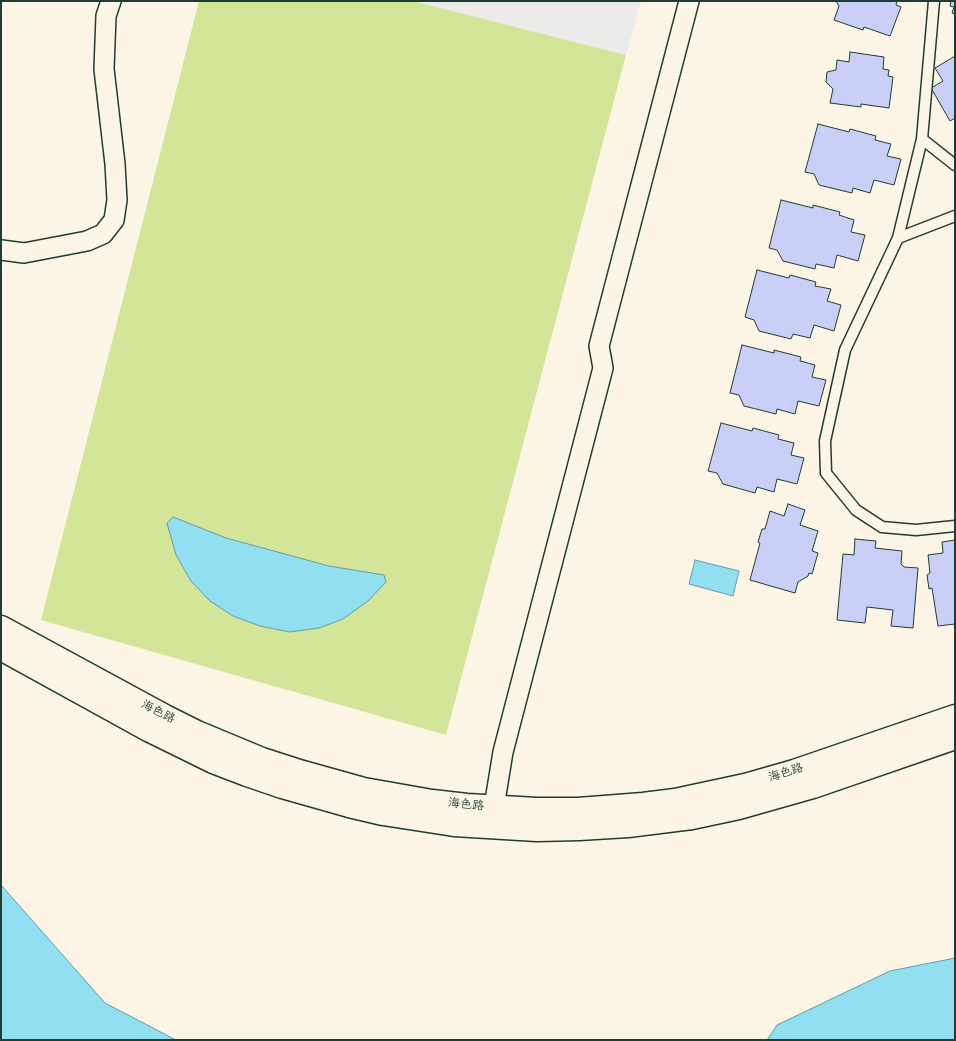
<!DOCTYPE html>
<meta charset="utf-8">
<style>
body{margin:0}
#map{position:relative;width:956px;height:1041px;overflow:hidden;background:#fcf5e5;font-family:"Balsamiq Sans",sans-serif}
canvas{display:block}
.frame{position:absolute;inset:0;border:2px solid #1f3d34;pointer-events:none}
</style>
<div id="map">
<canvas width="956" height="1041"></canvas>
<div class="frame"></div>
</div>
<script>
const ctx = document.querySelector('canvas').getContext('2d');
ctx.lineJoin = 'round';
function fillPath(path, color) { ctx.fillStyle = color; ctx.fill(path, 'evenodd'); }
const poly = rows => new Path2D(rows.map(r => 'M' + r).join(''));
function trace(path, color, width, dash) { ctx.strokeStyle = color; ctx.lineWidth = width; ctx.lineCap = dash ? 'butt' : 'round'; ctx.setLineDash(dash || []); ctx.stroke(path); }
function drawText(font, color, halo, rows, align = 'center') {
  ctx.font = font + ' "Balsamiq Sans","LXGW WenKai TC",sans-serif'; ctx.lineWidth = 4; ctx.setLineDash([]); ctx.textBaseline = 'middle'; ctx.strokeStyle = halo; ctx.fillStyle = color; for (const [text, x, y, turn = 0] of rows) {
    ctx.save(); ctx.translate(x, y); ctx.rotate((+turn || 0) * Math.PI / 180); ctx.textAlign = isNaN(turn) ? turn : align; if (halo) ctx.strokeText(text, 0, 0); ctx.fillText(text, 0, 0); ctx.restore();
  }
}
const built = poly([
 [413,1,641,1,626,55]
]);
const green = poly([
 [199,1,413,1,626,55,446,735,41,620]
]);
const water = poly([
 [173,517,226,538,329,566,384,575,386,582,368,601,343,619,319,628,290,632,260,626,233,616,210,601,191,581,176,555,167,523,173,517],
 [695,560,739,571,733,596,689,584,695,560],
 [1,885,105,1003,176,1040,1,1040,1,885],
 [955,958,955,1040,767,1040,777,1025,890,971,955,958]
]);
const building = poly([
 [836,1,897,1,896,5,901,7,890,36,864,27,863,30,834,20,839,6,836,1],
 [951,1,955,1,955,14,952,13,954,7,950,6,951,1],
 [850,52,884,57,883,69,889,70,888,76,893,77,889,108,861,104,861,107,830,103,833,89,826,82,827,72,836,70,837,60,849,62,850,52],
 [955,56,955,118,950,121,931,88,943,81,935,68,955,56],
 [818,124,849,132,850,129,876,136,875,140,891,144,887,156,901,159,894,185,874,180,870,193,853,188,852,193,819,185,814,174,805,172,818,124],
 [781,200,813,208,813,205,840,212,839,215,854,220,851,232,865,235,858,261,837,255,834,268,816,264,815,269,783,261,777,250,769,248,781,200],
 [757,270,789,278,790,275,816,282,815,286,831,289,827,301,841,305,834,331,814,325,810,338,793,334,791,339,759,331,754,320,745,317,757,270],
 [742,345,774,353,774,350,801,357,800,361,815,365,812,377,826,380,819,406,798,401,795,414,777,409,776,414,744,406,739,395,730,393,742,345],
 [721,423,752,431,753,428,779,435,778,439,794,443,791,455,804,458,797,484,777,479,774,492,757,487,755,493,723,484,717,473,708,471,721,423],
 [788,504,805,510,800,525,818,531,812,551,818,553,812,574,809,573,808,576,798,582,795,593,750,580,760,543,758,542,762,529,765,529,770,511,784,516,788,504],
 [855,539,876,541,875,548,902,551,901,564,904,567,918,568,913,628,891,626,893,610,867,607,865,623,837,620,843,554,854,555,855,539],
 [955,540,955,624,938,626,932,588,929,589,927,575,930,573,928,555,943,553,942,542,955,540]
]);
const lane = poly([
 [934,1,922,139,898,238,845,350,825,441,826,473,856,510,882,527,916,530,955,526],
 [922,139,955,165],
 [898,238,955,216]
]);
const street = poly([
 [1,250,24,253,87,241,103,234,114,220,117,200,115,164,104,69,106,16,111,1],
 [494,807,503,752,603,368,599,346,689,1]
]);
const secondary = poly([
 [1,627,165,716,197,732,262,759,296,770,364,789,432,801,467,805,537,809,578,809,643,804,675,800,745,785,794,771,955,716],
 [1,649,150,731,213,762,247,775,282,787,349,806,383,814,454,825,537,830,579,829,628,826,692,818,739,808,813,787,955,738]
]);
const streetNames = [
 ["海色路",158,712,27],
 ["海色路",786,773,-17],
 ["海色路",466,805,6]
];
fillPath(built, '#edeaea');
fillPath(green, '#d2e599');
fillPath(water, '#92dff2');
trace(water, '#649ea6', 1);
fillPath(building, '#c9cff7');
trace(building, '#1f3d34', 1);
trace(lane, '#1f3d34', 13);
trace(street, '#1f3d34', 22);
trace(secondary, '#1f3d34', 25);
trace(lane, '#fcf5e5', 10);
trace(street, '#fcf5e5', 19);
trace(secondary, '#fcf5e5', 22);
drawText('12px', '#1f3d34', '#fcf5e5', streetNames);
</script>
